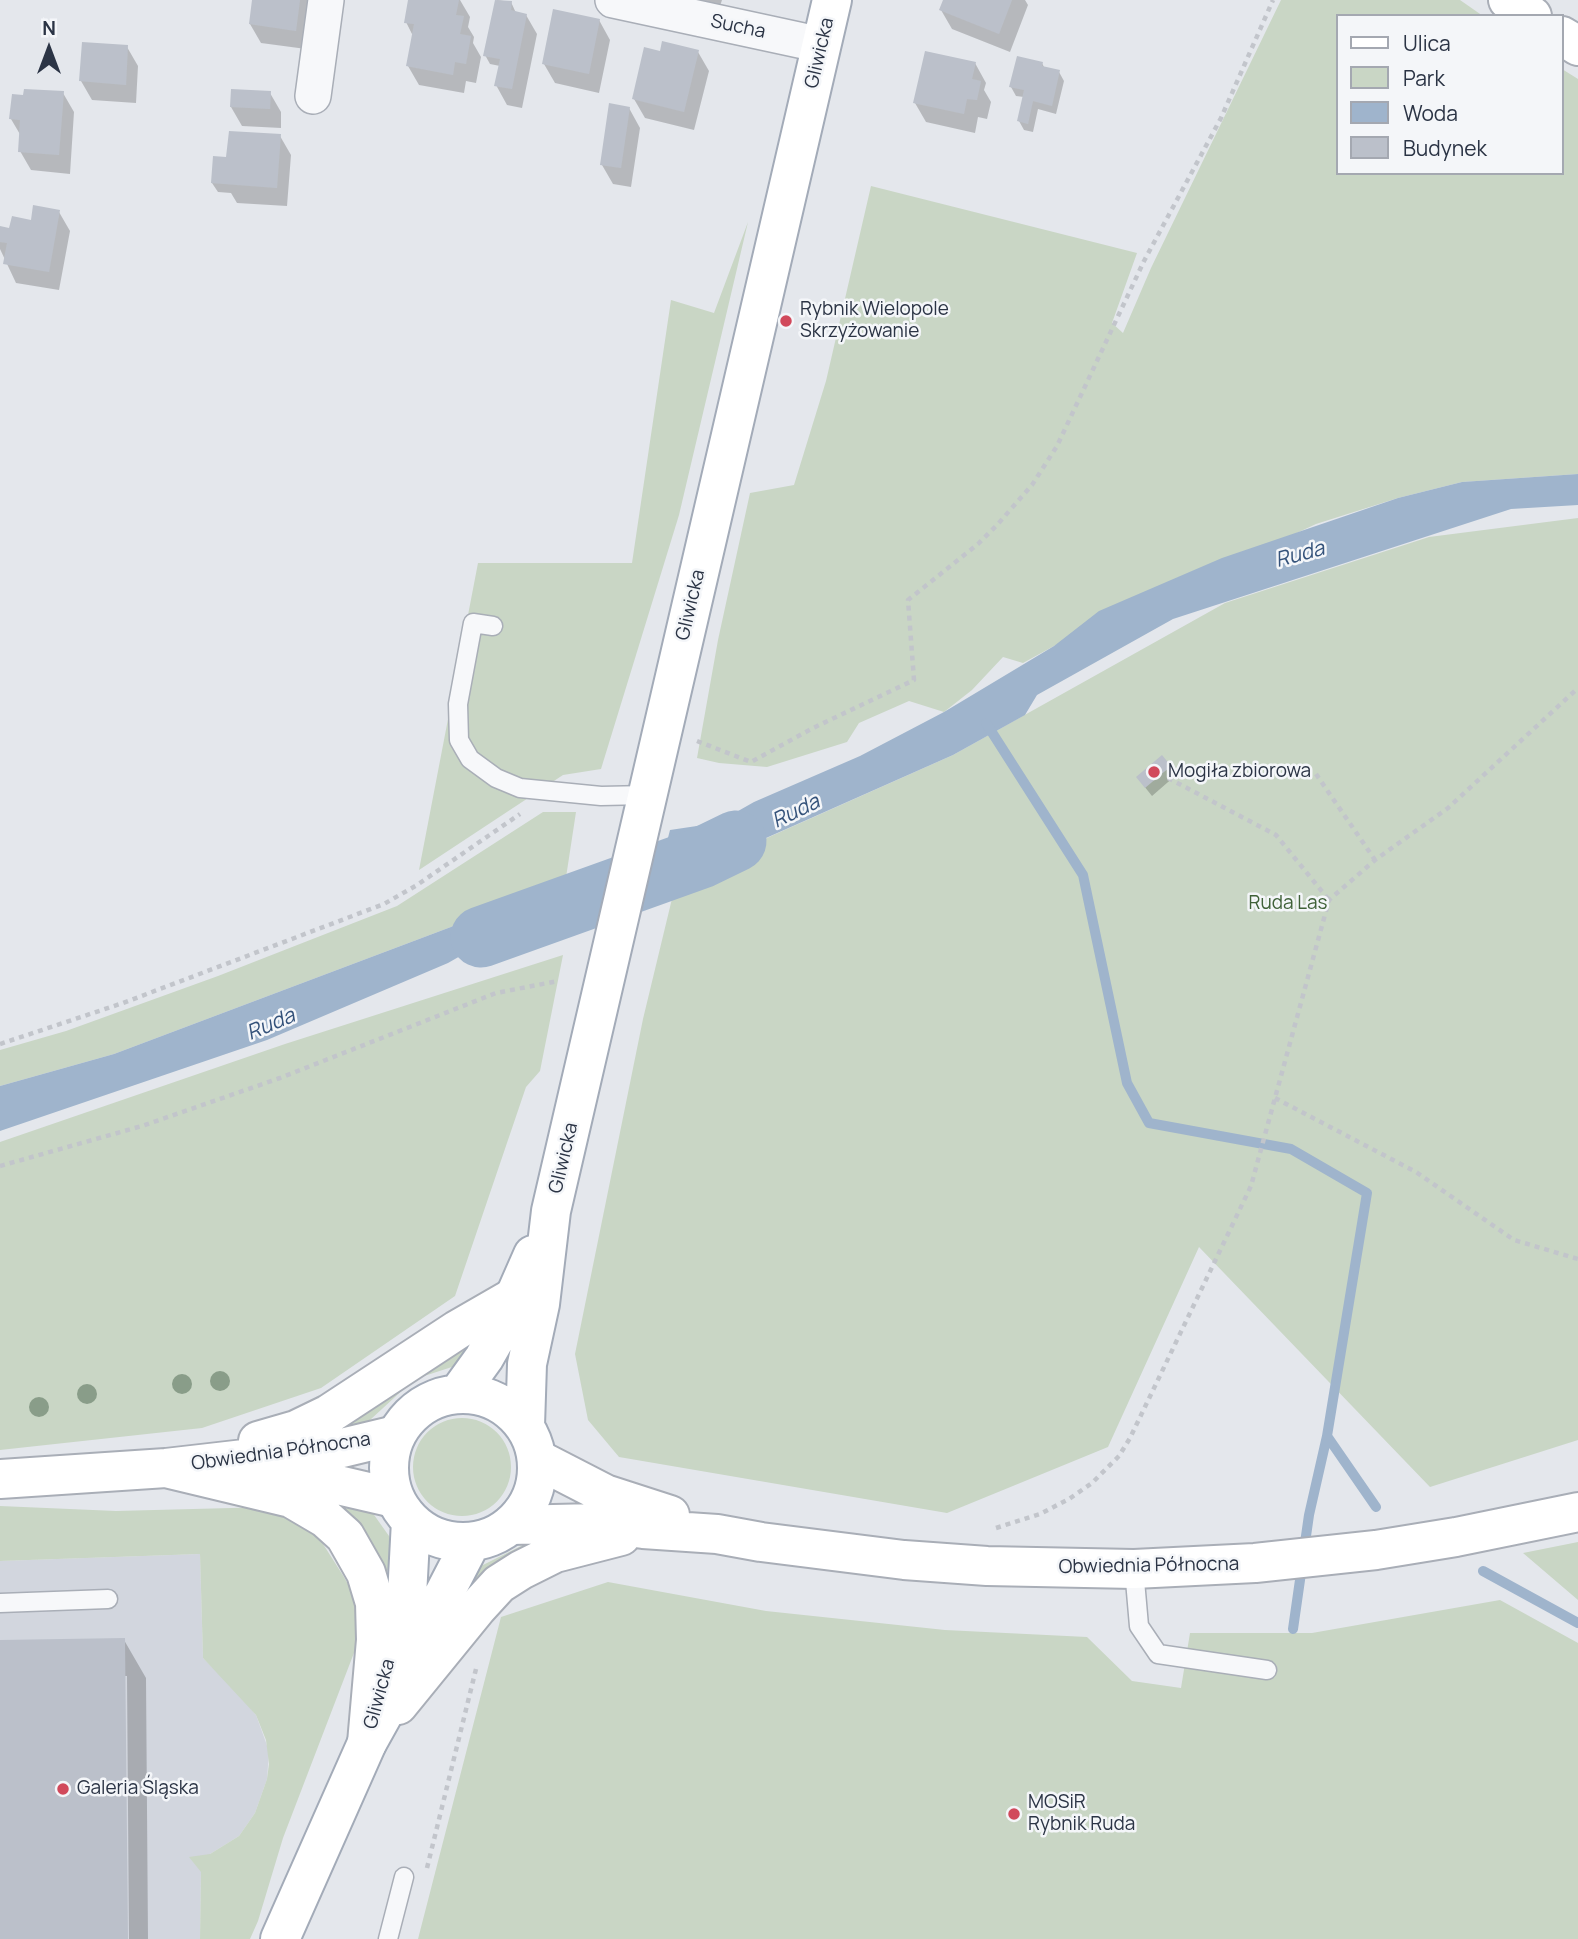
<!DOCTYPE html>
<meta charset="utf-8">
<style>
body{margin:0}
#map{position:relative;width:1578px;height:1939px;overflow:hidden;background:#e4e7ec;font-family:Manrope,sans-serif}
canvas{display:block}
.legend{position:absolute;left:1336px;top:14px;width:228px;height:161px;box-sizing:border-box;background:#f4f6f9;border:2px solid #a4a8b1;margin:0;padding:9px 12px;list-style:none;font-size:21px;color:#2b3445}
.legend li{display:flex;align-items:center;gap:14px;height:35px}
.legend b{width:35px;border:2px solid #a4a8b1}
.north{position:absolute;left:14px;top:14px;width:70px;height:70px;-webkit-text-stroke:5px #f4f6f9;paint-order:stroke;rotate:0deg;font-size:19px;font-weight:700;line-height:28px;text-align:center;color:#2b3445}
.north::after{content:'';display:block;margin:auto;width:24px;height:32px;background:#2b3445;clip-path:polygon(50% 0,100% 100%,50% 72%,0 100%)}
</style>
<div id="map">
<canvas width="1578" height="1939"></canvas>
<ul class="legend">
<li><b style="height:9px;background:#fff"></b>Ulica</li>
<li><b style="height:19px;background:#c9d6c5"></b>Park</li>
<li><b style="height:19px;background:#9fb4cc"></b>Woda</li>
<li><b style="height:19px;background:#bbc0ca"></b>Budynek</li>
</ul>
<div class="north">N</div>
</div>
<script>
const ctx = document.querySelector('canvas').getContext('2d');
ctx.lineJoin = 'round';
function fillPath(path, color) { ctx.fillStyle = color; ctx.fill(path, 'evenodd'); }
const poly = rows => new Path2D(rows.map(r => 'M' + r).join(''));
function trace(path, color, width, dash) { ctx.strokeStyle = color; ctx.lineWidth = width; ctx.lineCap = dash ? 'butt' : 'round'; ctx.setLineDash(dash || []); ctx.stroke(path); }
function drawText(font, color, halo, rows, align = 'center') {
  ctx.font = font + ' Manrope,sans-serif'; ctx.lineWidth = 5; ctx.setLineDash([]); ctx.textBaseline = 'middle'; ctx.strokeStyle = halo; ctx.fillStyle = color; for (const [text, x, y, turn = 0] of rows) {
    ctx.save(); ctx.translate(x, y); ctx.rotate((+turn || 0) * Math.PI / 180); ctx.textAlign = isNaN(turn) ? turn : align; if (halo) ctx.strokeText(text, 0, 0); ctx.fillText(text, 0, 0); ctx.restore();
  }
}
const built = poly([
 [200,1554,203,1658,240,1695,256,1715,269,1751,267,1779,255,1813,239,1836,210,1854,201,1872,200,1939,0,1939,0,1561]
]);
const green = poly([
 [1281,0,1460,0,1483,16,1338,16,1338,173,1562,173,1562,69,1578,79,1578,474,1462,482,1398,498,1316,524,1054,646,1023,663,1003,657,972,690,944,712,909,701,859,723,847,742,767,767,719,763,697,758,718,640,750,493,794,485,826,381,871,186,1137,253,1112,323,1123,333,1151,268],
 [748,222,679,515,601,769,563,775,419,870,478,563,632,563,671,300,714,313],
 [1578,518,1578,1440,1430,1487,1199,1247,1108,1447,947,1513,619,1457,588,1420,575,1354,643,1019,677,878,953,755,1225,603,1429,537],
 [543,812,576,812,565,884,114,1054,0,1086,0,1050,66,1031,218,976,397,906],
 [563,955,540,1071,526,1087,455,1296,321,1388,202,1428,0,1450,0,1142,285,1044],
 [459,1342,475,1352,455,1366,418,1378,407,1386,370,1420,359,1428,317,1435],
 '413 1467a49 49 0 1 1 98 0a49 49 0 1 1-98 0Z',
 [322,1493,372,1512,389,1536,397,1570,380,1571],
 [0,1506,116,1511,270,1507,316,1533,344,1577,354,1595,357,1645,283,1838,258,1921,250,1939,200,1939,201,1872,189,1857,210,1854,239,1836,255,1813,267,1779,269,1764,266,1740,256,1715,203,1658,200,1554,0,1561],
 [539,1537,471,1591,463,1586,477,1568],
 [1578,1542,1578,1600,1523,1553],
 [608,1582,766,1611,945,1630,1087,1637,1132,1681,1181,1688,1190,1633,1312,1633,1500,1600,1578,1643,1578,1939,418,1939,501,1617]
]);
const water = poly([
 [1578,474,1578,505,1511,509,1173,619,1037,695,1025,715,953,755,766,838,652,900,670,830,717,823,754,802,860,756,944,712,1054,646,1099,611,1222,558,1398,498,1462,482],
 [565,884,556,938,522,934,476,947,448,963,267,1040,0,1131,0,1086,114,1054]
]);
const shadow = poly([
 [254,0,313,0,306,49,261,43,250,24],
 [410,0,460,0,470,17,468,27,474,37,473,43,481,57,476,83,466,81,464,93,419,85,408,66,413,36,406,22],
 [497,0,511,2,516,13,526,15,537,34,522,108,507,105,496,85,500,66,490,64,485,55],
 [670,0,722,0,720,6],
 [945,0,1025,0,1028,5,1010,52,952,29,941,10],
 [599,20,610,40,599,93,555,83,544,64],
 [127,47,138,66,136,103,92,100,81,81],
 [698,52,709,71,694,130,645,118,634,99,661,53],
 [975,63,986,83,984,90,991,102,987,119,978,117,975,133,926,122,915,103],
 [1042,63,1045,69,1059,72,1064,81,1056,114,1038,109,1033,132,1024,130,1019,121,1024,97,1016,96,1011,87],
 [63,93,74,112,70,174,31,170,20,151,21,136,11,119],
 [270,93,281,112,281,128,242,126,231,107],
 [629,108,640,128,631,187,613,184,602,165],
 [280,136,291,155,287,206,237,203,231,193,218,192,212,183,225,158],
 [59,212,70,231,59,290,16,283,0,249,0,228,11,230],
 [1170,767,1175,776,1152,796,1144,786],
 [124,1640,146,1678,148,1939,129,1939,127,1676,123,1676,126,1939,0,1939,0,1642]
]);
const stream = poly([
 [986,723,1083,875,1127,1083,1149,1123,1291,1149,1367,1193,1327,1436,1309,1515,1304,1550],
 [1327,1436,1376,1507],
 [1483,1571,1578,1623],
 [1293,1629,1302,1566]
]);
const river = poly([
 [481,937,701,858,736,841]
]);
const building = poly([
 [252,0,300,0,296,31,249,24],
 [408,0,459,0,456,15,464,16,460,34,471,36,466,64,455,62,453,75,406,66,414,24,404,23],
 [495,0,512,1,511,10,527,14,512,89,494,86,500,59,483,56],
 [943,0,1012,0,999,34,939,10],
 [553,9,600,19,589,74,542,64],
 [662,41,699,50,684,112,632,99,644,47,660,51],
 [82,42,128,45,126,85,79,81],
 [925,51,976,62,972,79,981,81,977,100,967,99,964,114,913,103],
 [1017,56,1043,62,1042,66,1060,70,1052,106,1033,101,1028,124,1017,121,1024,90,1009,87],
 [24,89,64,91,59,155,18,152,20,120,9,119,12,94,23,95],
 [231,89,271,91,270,109,230,107],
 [609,103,630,107,621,168,600,165],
 [229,131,281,134,277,188,211,183,213,156,226,157],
 [33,205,60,210,49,272,3,264,7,243,0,242,0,226,9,228,12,216,31,220],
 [1162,755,1171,766,1145,788,1136,777],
 [125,1638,128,1939,0,1939,0,1640]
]);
const path = poly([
 [697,741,751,762,813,728,914,680,908,600,978,544,997,525,1032,485,1057,446,1144,261,1221,118,1273,0],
 [1316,774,1375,860],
 [1168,778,1276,835,1329,900],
 [0,1044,123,1003,384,904,417,885,520,814],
 [1275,1098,1416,1172,1514,1240,1578,1259],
 [0,1166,142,1126,280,1078,496,993,558,981],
 [996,1528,1040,1514,1069,1499,1092,1483,1119,1456,1130,1438,1251,1186,1329,900,1375,860,1448,808,1578,688],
 [427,1868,476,1669]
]);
const service = poly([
 [493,626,473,623,458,704,459,740,470,759,496,778,520,788,601,796,647,795],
 [1134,1569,1139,1626,1158,1654,1267,1670],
 [0,1603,108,1599],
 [388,1939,404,1877]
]);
const minor = poly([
 [613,0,822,45],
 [313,96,326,0]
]);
const secondary = poly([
 [1508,0,1532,16],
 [1562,36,1578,46],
 [258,1441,296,1430,329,1414,457,1330,516,1296],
 [537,1459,605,1494,670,1515],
 [166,1468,291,1498,325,1518,345,1536,366,1573,375,1603,376,1640,367,1743],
 [269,1477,338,1485,394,1498],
 [0,1479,166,1468,262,1457,342,1448,396,1435],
 [511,1525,596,1523,643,1529,717,1534,761,1542,904,1560,987,1566,1134,1569,1255,1563,1376,1550,1456,1537,1578,1512],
 [398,1705,477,1608,499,1584,521,1570,555,1553,621,1536]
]);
const primary = poly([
 '389 1468a74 74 0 1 1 148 0a74 74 0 1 1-148 0Z',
 [458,1394,484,1358,500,1330,533,1255],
 [525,1426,527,1364,540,1304,551,1211,832,0],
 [388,1664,403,1618,407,1596,411,1521],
 [280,1939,367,1743,411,1664,426,1629,471,1542]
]);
const trees = [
 [220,1381],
 [182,1384],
 [87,1394],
 [39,1407]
];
const markers = [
 [786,321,7,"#d1495b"],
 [1154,772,7,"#d1495b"],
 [63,1789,7,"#d1495b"],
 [1014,1814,7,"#d1495b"]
];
const streetNames = [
 ["Sucha",738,27,12],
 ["Gliwicka",820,53,-77],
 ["Gliwicka",691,605,-77],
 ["Gliwicka",564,1158,-77],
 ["Obwiednia Północna",281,1452,-8],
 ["Obwiednia Północna",1149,1566,-1],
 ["Gliwicka",380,1694,-75]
];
const poiNames = [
 ["Rybnik Wielopole",800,310],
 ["Skrzyżowanie",800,332],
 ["Mogiła zbiorowa",1168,772],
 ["Galeria Śląska",77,1789],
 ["MOSiR",1028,1803],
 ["Rybnik Ruda",1028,1825]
];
const parkNames = [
 ["Ruda Las",1288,904]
];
const waterNames = [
 ["Ruda",1300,555,-15],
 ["Ruda",796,812,-26],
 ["Ruda",271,1025,-23]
];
fillPath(built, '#d2d6de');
fillPath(green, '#c9d6c5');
fillPath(water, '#9fb4cc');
fillPath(shadow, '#0003');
trace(stream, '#9fb4cc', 10);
trace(river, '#9fb4cc', 61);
fillPath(building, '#bbc0ca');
trace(service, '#a9aeb7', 21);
trace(minor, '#a9aeb7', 38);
trace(secondary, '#a9aeb7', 42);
trace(primary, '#a3abb8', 42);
trace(path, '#c2c5cb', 4.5, [5, 5]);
trace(service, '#f7f8fa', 18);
trace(minor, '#f7f8fa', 35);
trace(secondary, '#fff', 38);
trace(primary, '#fff', 38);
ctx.fillStyle = '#899d89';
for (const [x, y] of trees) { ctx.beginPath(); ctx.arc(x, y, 10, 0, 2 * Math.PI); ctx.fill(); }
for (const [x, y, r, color] of markers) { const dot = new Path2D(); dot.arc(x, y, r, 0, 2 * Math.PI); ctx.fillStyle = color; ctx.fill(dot); trace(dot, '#f4f6f9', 2.5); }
drawText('19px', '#2b3445', '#f4f6f9', streetNames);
drawText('19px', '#2b3445', '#f4f6f9', poiNames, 'left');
drawText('19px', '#3f6138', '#f4f6f9', parkNames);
drawText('italic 21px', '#34527a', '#f4f6f9', waterNames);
</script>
